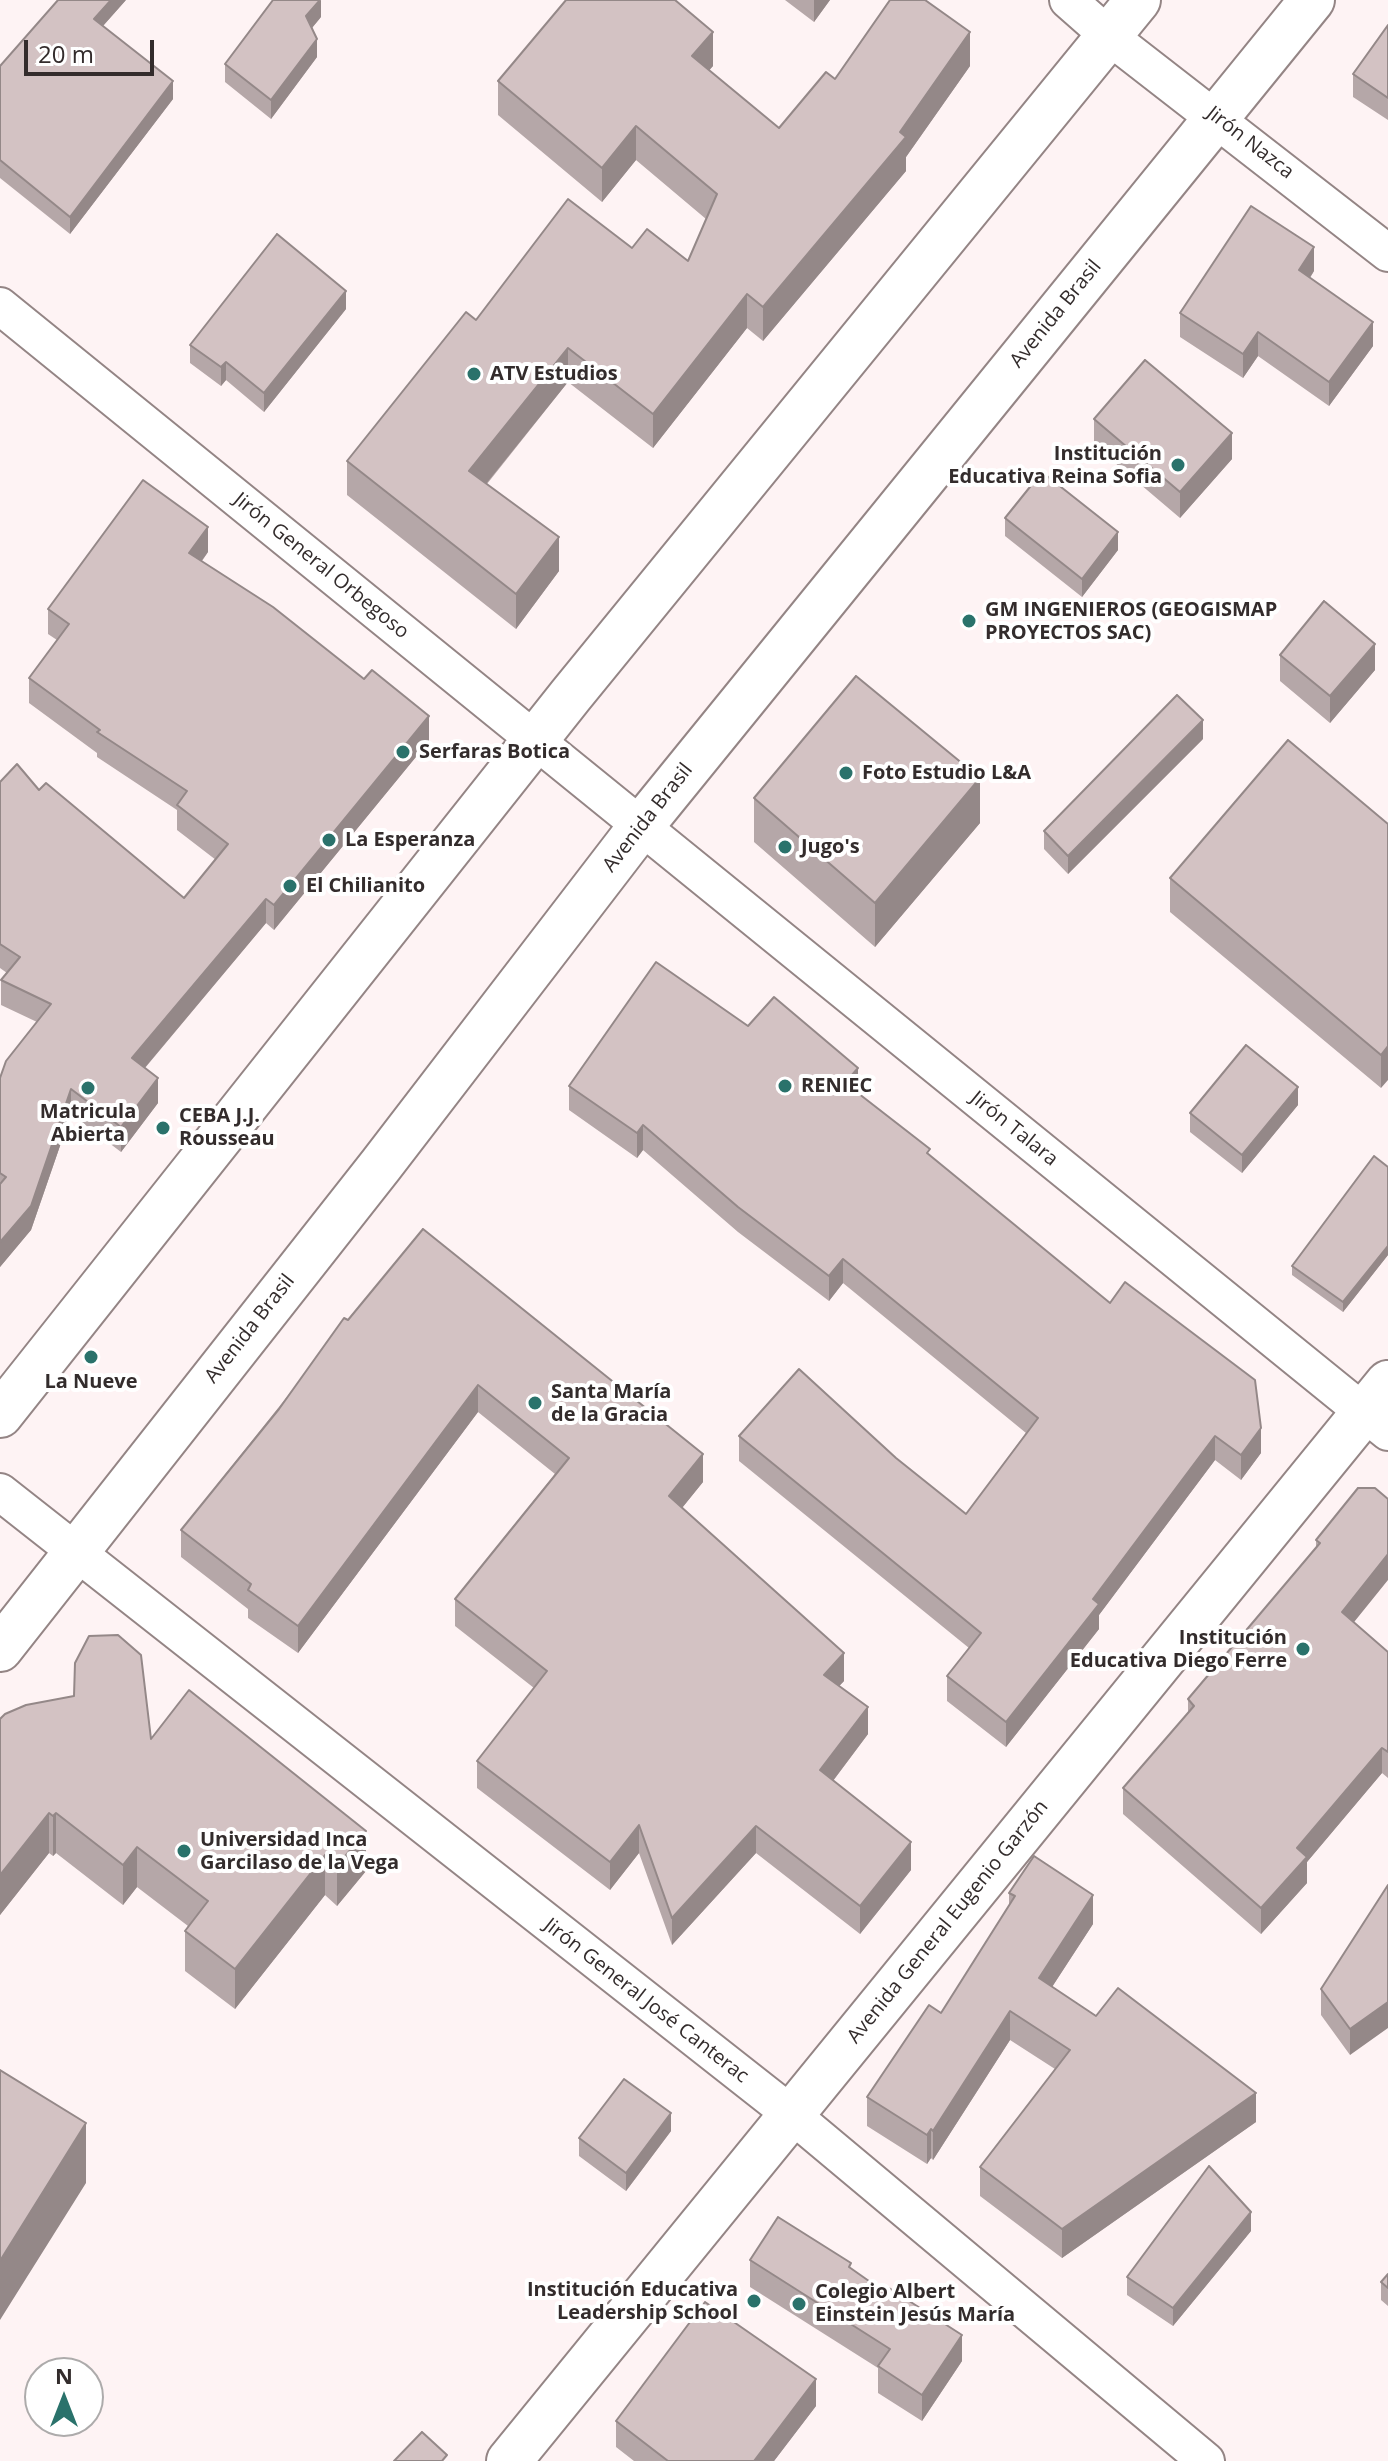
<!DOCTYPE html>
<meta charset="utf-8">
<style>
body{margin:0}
#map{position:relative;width:1388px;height:2461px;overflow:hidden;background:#fef3f4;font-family:"Open Sans",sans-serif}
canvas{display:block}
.north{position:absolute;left:24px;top:2357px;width:80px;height:80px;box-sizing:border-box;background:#fff;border:2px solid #adabab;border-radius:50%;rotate:0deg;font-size:22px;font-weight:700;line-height:32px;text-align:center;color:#332c2c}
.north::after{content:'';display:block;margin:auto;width:28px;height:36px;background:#2a726b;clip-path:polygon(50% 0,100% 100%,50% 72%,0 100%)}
.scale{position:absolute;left:24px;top:40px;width:130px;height:36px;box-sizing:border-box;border:4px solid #332c2c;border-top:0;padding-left:10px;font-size:24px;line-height:28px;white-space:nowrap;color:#332c2c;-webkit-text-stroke:6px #fff;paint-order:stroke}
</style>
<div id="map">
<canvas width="1388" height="2461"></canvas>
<div class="north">N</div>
<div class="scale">20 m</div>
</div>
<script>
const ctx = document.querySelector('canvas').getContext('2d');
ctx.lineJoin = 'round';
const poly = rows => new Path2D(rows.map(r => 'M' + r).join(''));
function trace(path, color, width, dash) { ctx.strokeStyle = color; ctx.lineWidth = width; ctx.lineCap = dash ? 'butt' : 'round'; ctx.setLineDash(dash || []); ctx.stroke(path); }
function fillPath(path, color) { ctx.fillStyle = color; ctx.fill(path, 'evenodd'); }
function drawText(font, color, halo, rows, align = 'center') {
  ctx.font = font + ' "Open Sans",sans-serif'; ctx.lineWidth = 8; ctx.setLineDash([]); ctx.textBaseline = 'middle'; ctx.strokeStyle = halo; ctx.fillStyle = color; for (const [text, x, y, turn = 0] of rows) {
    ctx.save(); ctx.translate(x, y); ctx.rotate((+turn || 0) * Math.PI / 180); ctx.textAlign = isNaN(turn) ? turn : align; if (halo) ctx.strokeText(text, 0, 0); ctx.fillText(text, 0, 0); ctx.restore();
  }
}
const street = poly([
 [1068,0,1110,37,1388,253],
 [0,306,1388,1432],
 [0,1492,791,2114,1206,2461]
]);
const secondary = poly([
 [509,2461,1388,1383]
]);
const primary = poly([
 [0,1415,571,695,1138,0],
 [0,1649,381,1165,642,825,1312,0]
]);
const wall = poly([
 [126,0,103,26,173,99,70,234,0,178,0,66],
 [785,0,830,0,814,22],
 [321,17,312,28,317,57,271,119,225,82,225,64],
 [1388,25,1388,120,1353,97,1353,74],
 [713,66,709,70,779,128,835,79,970,66,906,157,906,171,763,341,747,328,653,448,568,382,487,484,559,571,516,629,347,495,347,461,476,320,632,248,688,261,706,219,636,160,602,202,498,115,498,81],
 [1314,271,1310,278,1373,346,1329,406,1258,356,1243,378,1180,337,1180,313],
 [346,309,264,412,226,380,221,386,190,363,190,345],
 [1094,419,1232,459,1180,518,1094,445],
 [1005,518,1118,550,1082,597,1005,536],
 [208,552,202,561,429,741,274,930,266,923,145,1068,158,1103,121,1152,71,1114,31,1230,0,1267,0,1078,37,1022,1,1005,1,980,7,973,0,968,0,782,39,790,184,898,216,860,177,830,177,810,97,757,97,753,29,703,29,678,57,640,48,634,48,609],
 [1280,655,1375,670,1330,723,1280,681],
 [1203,739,1068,874,1044,849,1044,831],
 [754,798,980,823,875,947,754,842],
 [1388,824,1381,1088,1170,912,1170,878],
 [748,1026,858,1093,930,1156,1261,1453,1241,1480,1215,1460,1099,1615,1099,1629,1006,1747,947,1701,947,1676,969,1648,739,1461,739,1436,896,1458,966,1514,1026,1433,843,1283,829,1301,738,1232,643,1150,637,1158,569,1110,569,1086],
 [1298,1105,1242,1173,1190,1132,1190,1113],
 [1388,1167,1388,1255,1343,1312,1292,1275,1292,1266],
 [348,1320,703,1482,682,1508,844,1681,839,1686,868,1734,833,1781,911,1870,860,1934,756,1853,672,1945,639,1853,610,1890,477,1788,477,1761,534,1688,455,1626,455,1599,555,1474,478,1412,298,1653,248,1618,248,1609,181,1557,181,1530],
 [1358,1488,1354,1622,1388,1652,1388,1778,1382,1773,1307,1862,1307,1883,1261,1934,1123,1814,1123,1788,1188,1713,1188,1699,1316,1548,1316,1540],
 [0,1719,151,1739,366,1871,337,1906,325,1895,235,2009,185,1971,185,1931,188,1926,137,1887,123,1905,56,1853,53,1856,49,1853,0,1915],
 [1388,1885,1350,2055,1321,2015,1321,1989],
 [1009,1893,1093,1924,1052,1987,1256,2122,1062,2258,980,2196,980,2167,1055,2069,1010,2040,933,2160,931,2158,927,2164,867,2126,867,2097,941,2013,1009,1905],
 [671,2131,626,2191,579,2156,579,2138],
 [1251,2231,1173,2326,1127,2295,1127,2277],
 [750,2260,851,2268,962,2361,922,2421,878,2393,878,2368,750,2287],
 [1388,2274,1388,2306,1381,2300,1381,2282],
 [816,2406,774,2461,634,2461,616,2447,616,2421]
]);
const shadedWall = poly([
 [111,0,126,0,94,36,94,19],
 [321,0,321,17,306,35,306,16],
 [814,0,830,0,814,22],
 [713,32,713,66,692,90,692,56],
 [970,32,970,66,906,157,906,171,763,341,763,307,900,132],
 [317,39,317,57,271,119,271,100],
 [173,81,173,99,70,234,70,217],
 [636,126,636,160,602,202,602,168],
 [1314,247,1314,271,1299,294,1299,270],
 [346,291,346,309,264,412,264,393],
 [747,294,747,328,653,448,653,414],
 [1373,322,1373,346,1329,406,1329,382],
 [1258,332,1258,356,1243,378,1243,354],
 [568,348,568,382,469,505,469,471],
 [226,362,226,380,221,386,221,367],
 [1232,433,1232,459,1180,518,1180,492],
 [208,527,208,552,189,578,189,553],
 [1118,532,1118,550,1082,597,1082,579],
 [559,537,559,571,516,629,516,594],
 [1375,644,1375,670,1330,723,1330,696],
 [429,716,429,741,274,930,274,905],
 [1203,720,1203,739,1068,874,1068,856],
 [980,778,980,823,875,947,875,903],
 [266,899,266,923,132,1083,132,1058],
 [1388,1046,1388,1080,1381,1088,1381,1055],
 [858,1068,858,1093,845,1083],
 [158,1078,158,1103,121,1152,121,1127],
 [1298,1087,1298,1105,1242,1173,1242,1155],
 [71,1089,71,1114,31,1230,0,1267,0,1242],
 [643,1125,643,1150,637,1158,637,1133],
 [1388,1246,1388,1255,1343,1312,1343,1302],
 [843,1259,843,1283,829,1301,829,1276],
 [478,1385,478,1412,298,1653,298,1626],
 [1261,1428,1261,1453,1241,1480,1241,1455],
 [1215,1436,1215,1460,1099,1615,1099,1629,1006,1747,1006,1722,1093,1599],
 [703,1454,703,1482,669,1524,669,1496],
 [1388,1554,1388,1580,1342,1637,1342,1612],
 [844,1653,844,1681,824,1702,824,1675],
 [868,1707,868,1734,820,1798,820,1770],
 [1382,1748,1382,1773,1307,1862,1307,1883,1261,1934,1261,1908,1297,1848],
 [49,1813,49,1853,0,1915,0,1875],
 [56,1813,56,1853,53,1856,53,1816],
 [639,1825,639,1853,610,1890,610,1862],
 [756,1826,756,1853,672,1945,672,1918],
 [366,1831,366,1871,337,1906,337,1866],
 [911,1842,911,1870,860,1934,860,1906],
 [137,1847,137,1887,123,1905,123,1865],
 [325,1855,325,1895,235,2009,235,1969],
 [1093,1895,1093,1924,1039,2007,1039,1978],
 [1388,2002,1388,2028,1350,2055,1350,2029],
 [1010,2011,1010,2040,933,2160,933,2131],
 [1256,2093,1256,2122,1062,2258,1062,2229],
 [671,2113,671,2131,626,2191,626,2173],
 [86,2123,86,2183,0,2320,0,2261],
 [931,2129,931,2158,927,2164,927,2135],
 [1251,2212,1251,2231,1173,2326,1173,2308],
 [962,2335,962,2361,922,2421,922,2395],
 [816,2379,816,2406,774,2461,754,2461]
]);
const building = poly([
 [58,0,111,0,94,19,173,81,70,217,0,160,0,66,58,0],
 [273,0,320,0,306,16,317,39,271,100,225,64,273,0],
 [566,0,675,0,713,32,692,56,779,128,826,72,835,79,890,0,925,0,970,32,900,132,906,137,763,307,747,294,653,414,568,348,469,471,559,537,516,594,347,461,466,312,476,320,568,199,632,248,647,229,688,261,717,194,636,126,602,168,498,81,566,0],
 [1388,25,1388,98,1353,74,1388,25],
 [1251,206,1314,247,1299,270,1373,322,1329,382,1258,332,1243,354,1180,313,1251,206],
 [277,234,346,291,264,393,226,362,221,367,190,345,277,234],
 [1145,360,1232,433,1180,492,1094,419,1145,360],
 [1042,472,1118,532,1082,579,1005,518,1042,472],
 [143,480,208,527,189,553,273,607,364,679,372,670,429,716,274,905,266,899,132,1058,158,1078,121,1127,71,1089,31,1206,0,1242,0,1184,6,1177,0,1173,0,1078,6,1061,51,1004,1,980,20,957,0,944,0,782,17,764,39,790,46,783,184,898,228,844,177,805,187,791,97,732,100,730,29,678,69,624,48,609,143,480],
 [1324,601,1375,644,1330,696,1280,655,1324,601],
 [856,676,980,778,875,903,754,798,856,676],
 [1177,695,1203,720,1068,856,1044,831,1177,695],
 [1288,740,1388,824,1388,1046,1381,1055,1170,878,1288,740],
 [656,962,748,1026,774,997,858,1068,845,1083,930,1149,927,1153,1110,1303,1125,1282,1255,1380,1261,1428,1241,1455,1215,1436,1093,1599,1099,1604,1006,1722,947,1676,981,1633,739,1436,799,1369,896,1458,966,1514,1038,1418,843,1259,829,1276,738,1207,643,1125,637,1133,569,1086,656,962],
 [1246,1045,1298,1087,1242,1155,1190,1113,1246,1045],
 [1374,1156,1388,1167,1388,1246,1343,1302,1292,1266,1374,1156],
 [423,1229,703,1454,669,1496,844,1653,824,1675,868,1707,820,1770,911,1842,860,1906,756,1826,672,1918,639,1825,610,1862,477,1761,547,1671,455,1599,569,1458,478,1385,298,1626,248,1590,251,1584,181,1530,279,1409,344,1318,348,1320,423,1229],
 [1358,1488,1375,1488,1388,1499,1388,1554,1342,1612,1388,1652,1388,1752,1382,1748,1297,1848,1307,1857,1261,1908,1123,1788,1194,1706,1188,1699,1320,1543,1316,1540,1358,1488],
 [118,1635,141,1655,151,1739,189,1690,366,1831,337,1866,325,1855,235,1969,185,1931,208,1901,137,1847,123,1865,56,1813,53,1816,49,1813,0,1875,0,1719,5,1714,26,1705,74,1696,75,1663,89,1636,118,1635],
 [1034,1856,1093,1895,1039,1978,1096,2016,1118,1988,1256,2093,1062,2229,980,2167,1070,2050,1010,2011,933,2131,931,2129,927,2135,867,2097,929,2005,941,2013,1015,1896,1009,1893,1034,1856],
 [1388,1885,1388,2002,1350,2029,1321,1989,1388,1885],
 [0,2070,86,2123,0,2261,0,2070],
 [624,2079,671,2113,626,2173,579,2138,624,2079],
 [1209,2166,1251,2212,1173,2308,1127,2277,1209,2166],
 [778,2217,851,2263,849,2267,886,2293,889,2288,962,2335,922,2395,878,2366,890,2349,750,2260,778,2217],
 [1388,2274,1388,2288,1381,2282,1388,2274],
 [705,2302,816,2379,754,2461,668,2461,616,2421,705,2302],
 [422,2432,447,2455,442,2461,394,2461,422,2432]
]);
const markers = [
 [474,374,8,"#2a726b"],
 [1178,465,8,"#2a726b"],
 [969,621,8,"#2a726b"],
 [403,752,8,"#2a726b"],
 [846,773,8,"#2a726b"],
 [329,840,8,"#2a726b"],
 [785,847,8,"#2a726b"],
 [290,886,8,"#2a726b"],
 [785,1086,8,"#2a726b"],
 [88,1088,8,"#2a726b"],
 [163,1128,8,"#2a726b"],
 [91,1357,8,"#2a726b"],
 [535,1403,8,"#2a726b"],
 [1303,1649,8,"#2a726b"],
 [184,1851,8,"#2a726b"],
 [754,2301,8,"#2a726b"],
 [799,2304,8,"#2a726b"]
];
const streetNames = [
 ["Jirón Nazca",1250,143,38],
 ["Avenida Brasil",1056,314,-51],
 ["Jirón General Orbegoso",321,566,39],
 ["Avenida Brasil",648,818,-52],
 ["Jirón Talara",1014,1129,39],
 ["Avenida Brasil",250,1329,-52],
 ["Avenida General Eugenio Garzón",948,1922,-51],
 ["Jirón General José Canterac",646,2001,38]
];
const poiNames = [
 ["ATV Estudios",490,374],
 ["Institución",1162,454,"right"],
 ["Educativa Reina Sofia",1162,477,"right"],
 ["GM INGENIEROS (GEOGISMAP",985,610],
 ["PROYECTOS SAC)",985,633],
 ["Serfaras Botica",419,752],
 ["Foto Estudio L&A",862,773],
 ["La Esperanza",345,840],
 ["Jugo's",801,847],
 ["El Chilianito",306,886],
 ["RENIEC",801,1086],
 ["Matricula",88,1112,"center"],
 ["Abierta",88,1135,"center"],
 ["CEBA J.J.",179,1116],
 ["Rousseau",179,1139],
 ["La Nueve",91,1382,"center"],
 ["Santa María",551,1392],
 ["de la Gracia",551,1415],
 ["Institución",1287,1638,"right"],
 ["Educativa Diego Ferre",1287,1661,"right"],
 ["Universidad Inca",200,1840],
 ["Garcilaso de la Vega",200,1863],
 ["Institución Educativa",738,2290,"right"],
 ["Leadership School",738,2313,"right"],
 ["Colegio Albert",815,2292],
 ["Einstein Jesús María",815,2315]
];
trace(street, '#948585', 40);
trace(secondary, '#948585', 48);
trace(primary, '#948585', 48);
trace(street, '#fff', 36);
trace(secondary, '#fff', 44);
trace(primary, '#fff', 44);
fillPath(wall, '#b5a7a8');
fillPath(shadedWall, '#948888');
fillPath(building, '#d3c2c3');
trace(building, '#948888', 2);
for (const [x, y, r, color] of markers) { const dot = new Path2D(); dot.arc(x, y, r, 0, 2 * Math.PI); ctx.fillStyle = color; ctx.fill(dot); trace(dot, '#fff', 3); }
drawText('20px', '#332c2c', '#fff', streetNames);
drawText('bold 20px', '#332c2c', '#fff', poiNames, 'left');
</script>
